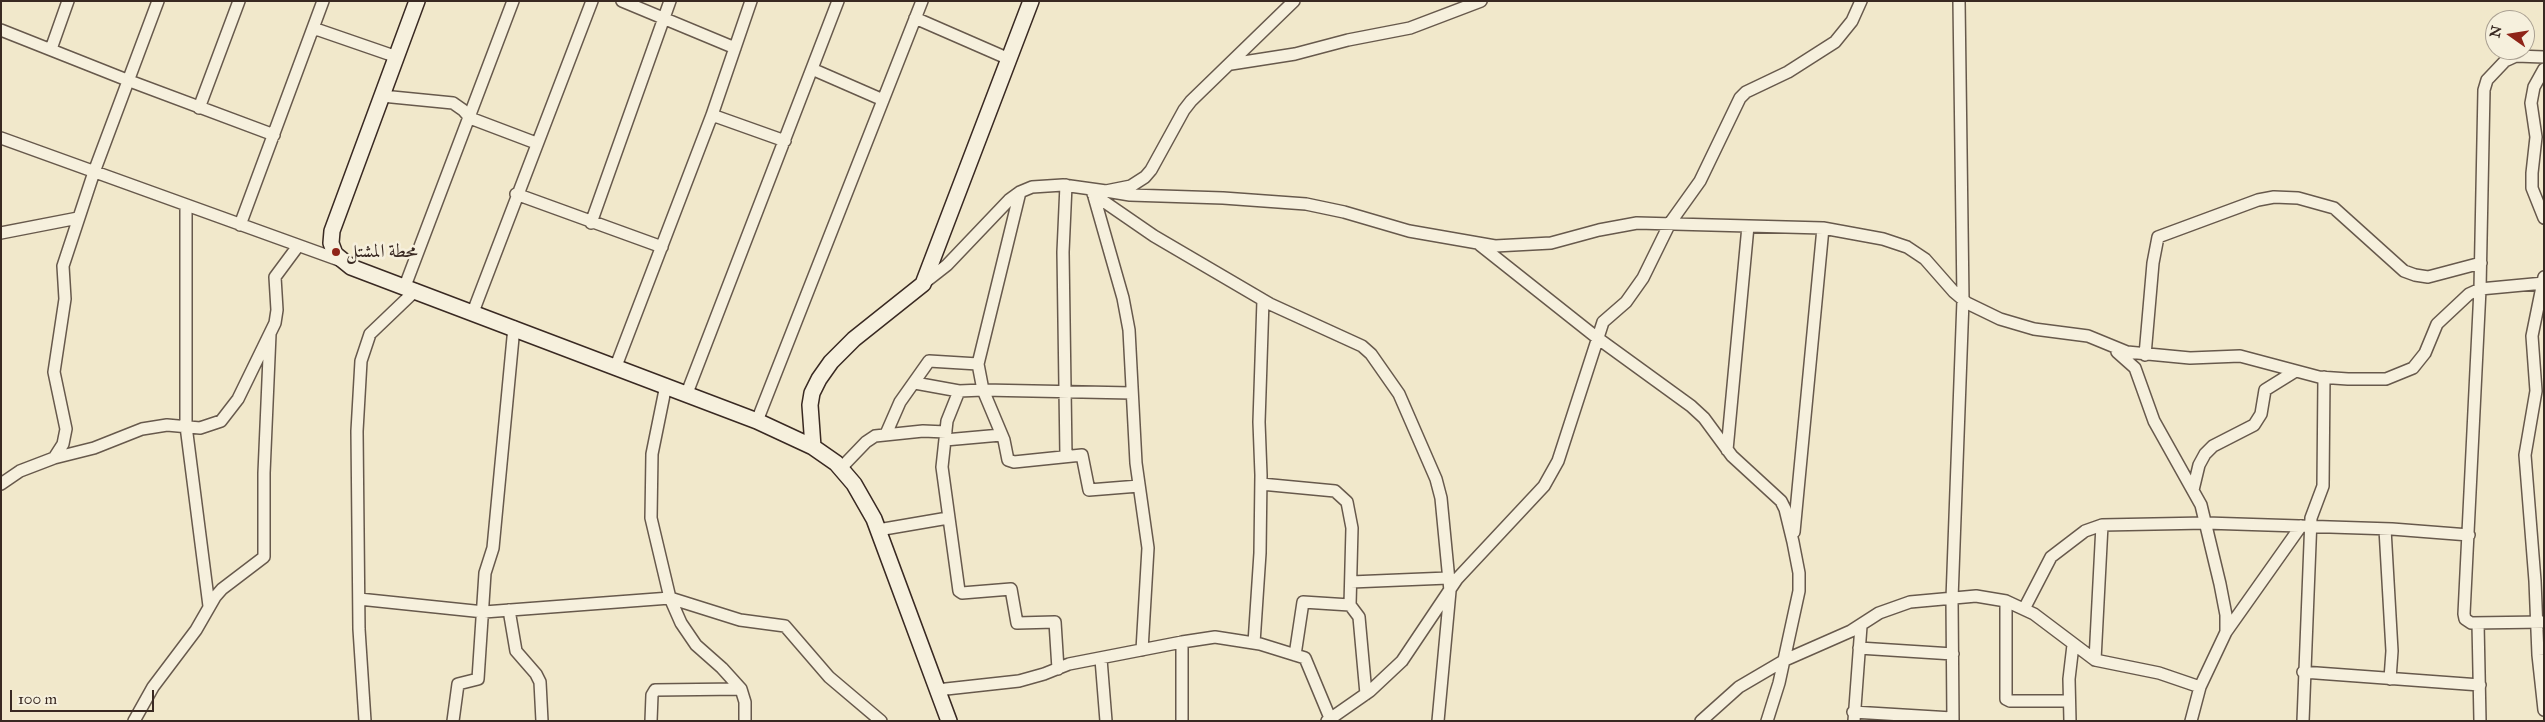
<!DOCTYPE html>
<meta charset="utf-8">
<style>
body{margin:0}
#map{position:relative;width:2545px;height:722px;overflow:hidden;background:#f1e8cb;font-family:"IM FELL Great Primer",serif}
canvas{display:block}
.frame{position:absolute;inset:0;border:2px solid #392922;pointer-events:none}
.north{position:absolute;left:2485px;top:10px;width:50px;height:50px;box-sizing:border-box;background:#f6f0dd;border:1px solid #aaa092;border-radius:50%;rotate:283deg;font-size:14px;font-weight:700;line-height:20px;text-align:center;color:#392922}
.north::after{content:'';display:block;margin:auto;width:18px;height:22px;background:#8f2418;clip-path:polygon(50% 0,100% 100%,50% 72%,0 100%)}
.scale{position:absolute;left:10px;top:690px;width:144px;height:22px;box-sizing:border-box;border:2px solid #392922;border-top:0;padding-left:6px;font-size:15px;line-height:18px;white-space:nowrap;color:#392922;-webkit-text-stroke:4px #f6f0dd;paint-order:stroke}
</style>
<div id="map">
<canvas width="2545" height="722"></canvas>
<div class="frame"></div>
<div class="north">N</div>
<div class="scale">100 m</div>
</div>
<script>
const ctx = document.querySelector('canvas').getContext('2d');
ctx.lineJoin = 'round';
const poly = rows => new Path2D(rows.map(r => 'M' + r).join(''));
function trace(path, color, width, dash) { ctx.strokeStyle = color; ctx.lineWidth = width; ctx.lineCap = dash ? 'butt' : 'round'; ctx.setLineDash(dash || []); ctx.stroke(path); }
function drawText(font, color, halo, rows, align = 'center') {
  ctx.font = font + ' "IM FELL Great Primer",Amiri,serif'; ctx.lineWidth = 5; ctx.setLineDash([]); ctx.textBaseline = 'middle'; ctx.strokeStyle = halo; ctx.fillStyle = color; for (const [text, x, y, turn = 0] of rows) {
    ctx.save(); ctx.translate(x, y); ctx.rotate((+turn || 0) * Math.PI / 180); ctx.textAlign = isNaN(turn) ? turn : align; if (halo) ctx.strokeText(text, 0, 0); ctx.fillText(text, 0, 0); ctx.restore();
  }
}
const street = poly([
 [622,1,735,48],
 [915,18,1009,59],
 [313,28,397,57],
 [1,30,127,80,274,135],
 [51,49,68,1],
 [2544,57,2516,56,2505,61,2487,80,2484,90,2480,289,2464,614,2465,619,2471,623,2544,622],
 [1231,64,1295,54,1348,40,1410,28,1481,1],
 [812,69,883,100],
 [2544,69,2534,87,2531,103,2536,137,2532,173,2532,188,2544,218],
 [382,96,453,103,463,110,470,118,536,143],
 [199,108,239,1],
 [712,115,785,141],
 [1,138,339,260],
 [1106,191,1130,195,1223,198,1306,204,1344,212,1409,231,1495,246,1551,243,1599,230,1637,223,1823,228,1883,239,1907,247,1925,259,1954,292,1967,303,2000,319,2034,329,2088,336,2127,352,2190,358,2240,356,2319,377,2348,379,2386,379,2413,368,2425,353,2437,324,2469,294,2480,289,2544,283],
 [1093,193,1123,298,1129,330,1136,463,1148,548,1142,650],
 [516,194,662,247],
 [1093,194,1154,236,1270,304,1362,346,1371,354,1399,394,1436,479,1441,498,1450,591,1438,721],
 [186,205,186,426,209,606],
 [591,223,670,1],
 [240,225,323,1],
 [1,233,78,218],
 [1480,245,1596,337,1691,406,1704,418,1732,456,1781,501,1785,509,1793,542,1799,573,1799,591,1779,683,1767,721],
 [2544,277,2532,336,2536,391,2525,455,2535,581,2538,655,2544,710],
 [924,283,947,265,1009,200,1020,192,1032,187,1063,185,1106,191,1131,186,1145,177,1151,170,1184,110,1191,101,1294,1],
 [405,286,513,1],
 [473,312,592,1],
 [2117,352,2135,368,2154,421,2201,505,2220,584,2226,615,2226,632],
 [2145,355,2153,263,2158,237,2258,200,2274,197,2298,198,2334,208,2404,271,2415,275,2428,277,2481,263],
 [978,364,1020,192],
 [616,366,712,115,751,1],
 [915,383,959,391,983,390,1132,393],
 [666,385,652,454,651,518,670,598,681,623,696,645,722,668,741,689,745,702,745,721],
 [959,391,947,421,942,467,959,591,962,593,1011,589,1017,623,1055,622,1058,669],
 [687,393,838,1],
 [757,421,922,1],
 [886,434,900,402,929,361,978,364,983,390,1004,440,1008,460,1014,462,1082,455,1089,490,1139,486],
 [945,440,1001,435],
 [1727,450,1748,226],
 [1066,456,1063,252,1066,185],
 [54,458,63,444,66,429,54,372,65,299,63,266,94,172,158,1],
 [841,468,866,442,875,436,923,431,946,432],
 [1,484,20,471,54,458,94,448,142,429,167,425,200,428,221,421,238,399,275,323,277,310,275,277,298,246],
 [1261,484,1335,491,1347,502,1352,528,1350,605,1359,617,1366,694],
 [2193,490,2199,465,2205,454,2213,446,2254,425,2261,414,2265,390,2294,372],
 [2385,529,2392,651,2390,679],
 [878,530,948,518],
 [1794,532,1823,228],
 [1351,582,1448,578],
 [359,599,484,612,670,598,740,620,785,626,829,677,881,721],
 [2006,601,2006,699,2010,701,2069,701],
 [2024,609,2051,557,2085,531,2102,525,2206,523,2392,529,2469,535],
 [509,610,516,651,536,674,540,682,542,721],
 [2478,623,2480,721],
 [1182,642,1182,721],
 [1254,643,1260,553,1261,475,1259,422,1263,300],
 [1859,648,1953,654],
 [1295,655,1303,602,1350,605],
 [1101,659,1106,721],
 [2095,660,2102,525],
 [2303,672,2480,685],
 [937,690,1019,681,1044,674,1069,664,1182,642,1215,637,1260,644,1305,658,1330,718],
 [1853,712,1952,718],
 [134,721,153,687,196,630,215,597,222,589,264,557,264,473,270,334],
 [365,721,359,629,357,431,361,361,370,334,416,290],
 [453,721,458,684,478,679,485,573,493,548,514,327],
 [651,721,652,695,655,690,741,689],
 [1327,721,1370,691,1402,661,1457,579,1544,486,1558,461,1603,322,1626,302,1643,278,1670,223,1700,181,1740,98,1746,92,1788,72,1835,42,1852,21,1861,1],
 [1701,721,1739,687,1785,660,1851,631,1879,613,1910,602,1976,596,2006,601,2034,614,2095,660,2159,673,2200,687],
 [1854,721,1861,626],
 [1953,721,1952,599,1963,300,1959,1],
 [2070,721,2069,679,2073,645],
 [2191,721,2200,687,2226,632,2301,526],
 [2303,721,2311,518,2323,486,2324,377]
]);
const secondary = poly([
 [417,1,332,231,331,243,335,254,351,267,757,421,813,447,836,463,854,484,874,519,949,721],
 [813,447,810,405,812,393,819,379,831,362,854,339,923,284,1031,1]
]);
const markers = [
 [336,252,5,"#8f2418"]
];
const poiNames = [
 ["محطة المشتل",346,252]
];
trace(street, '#67594c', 14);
trace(secondary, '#392922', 18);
trace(street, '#f6f0dd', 11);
trace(secondary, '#f6f0dd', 15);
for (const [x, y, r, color] of markers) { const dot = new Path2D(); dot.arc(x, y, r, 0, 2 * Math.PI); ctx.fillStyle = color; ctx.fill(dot); trace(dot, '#f6f0dd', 2); }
drawText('19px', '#392922', '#f6f0dd', poiNames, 'left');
</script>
